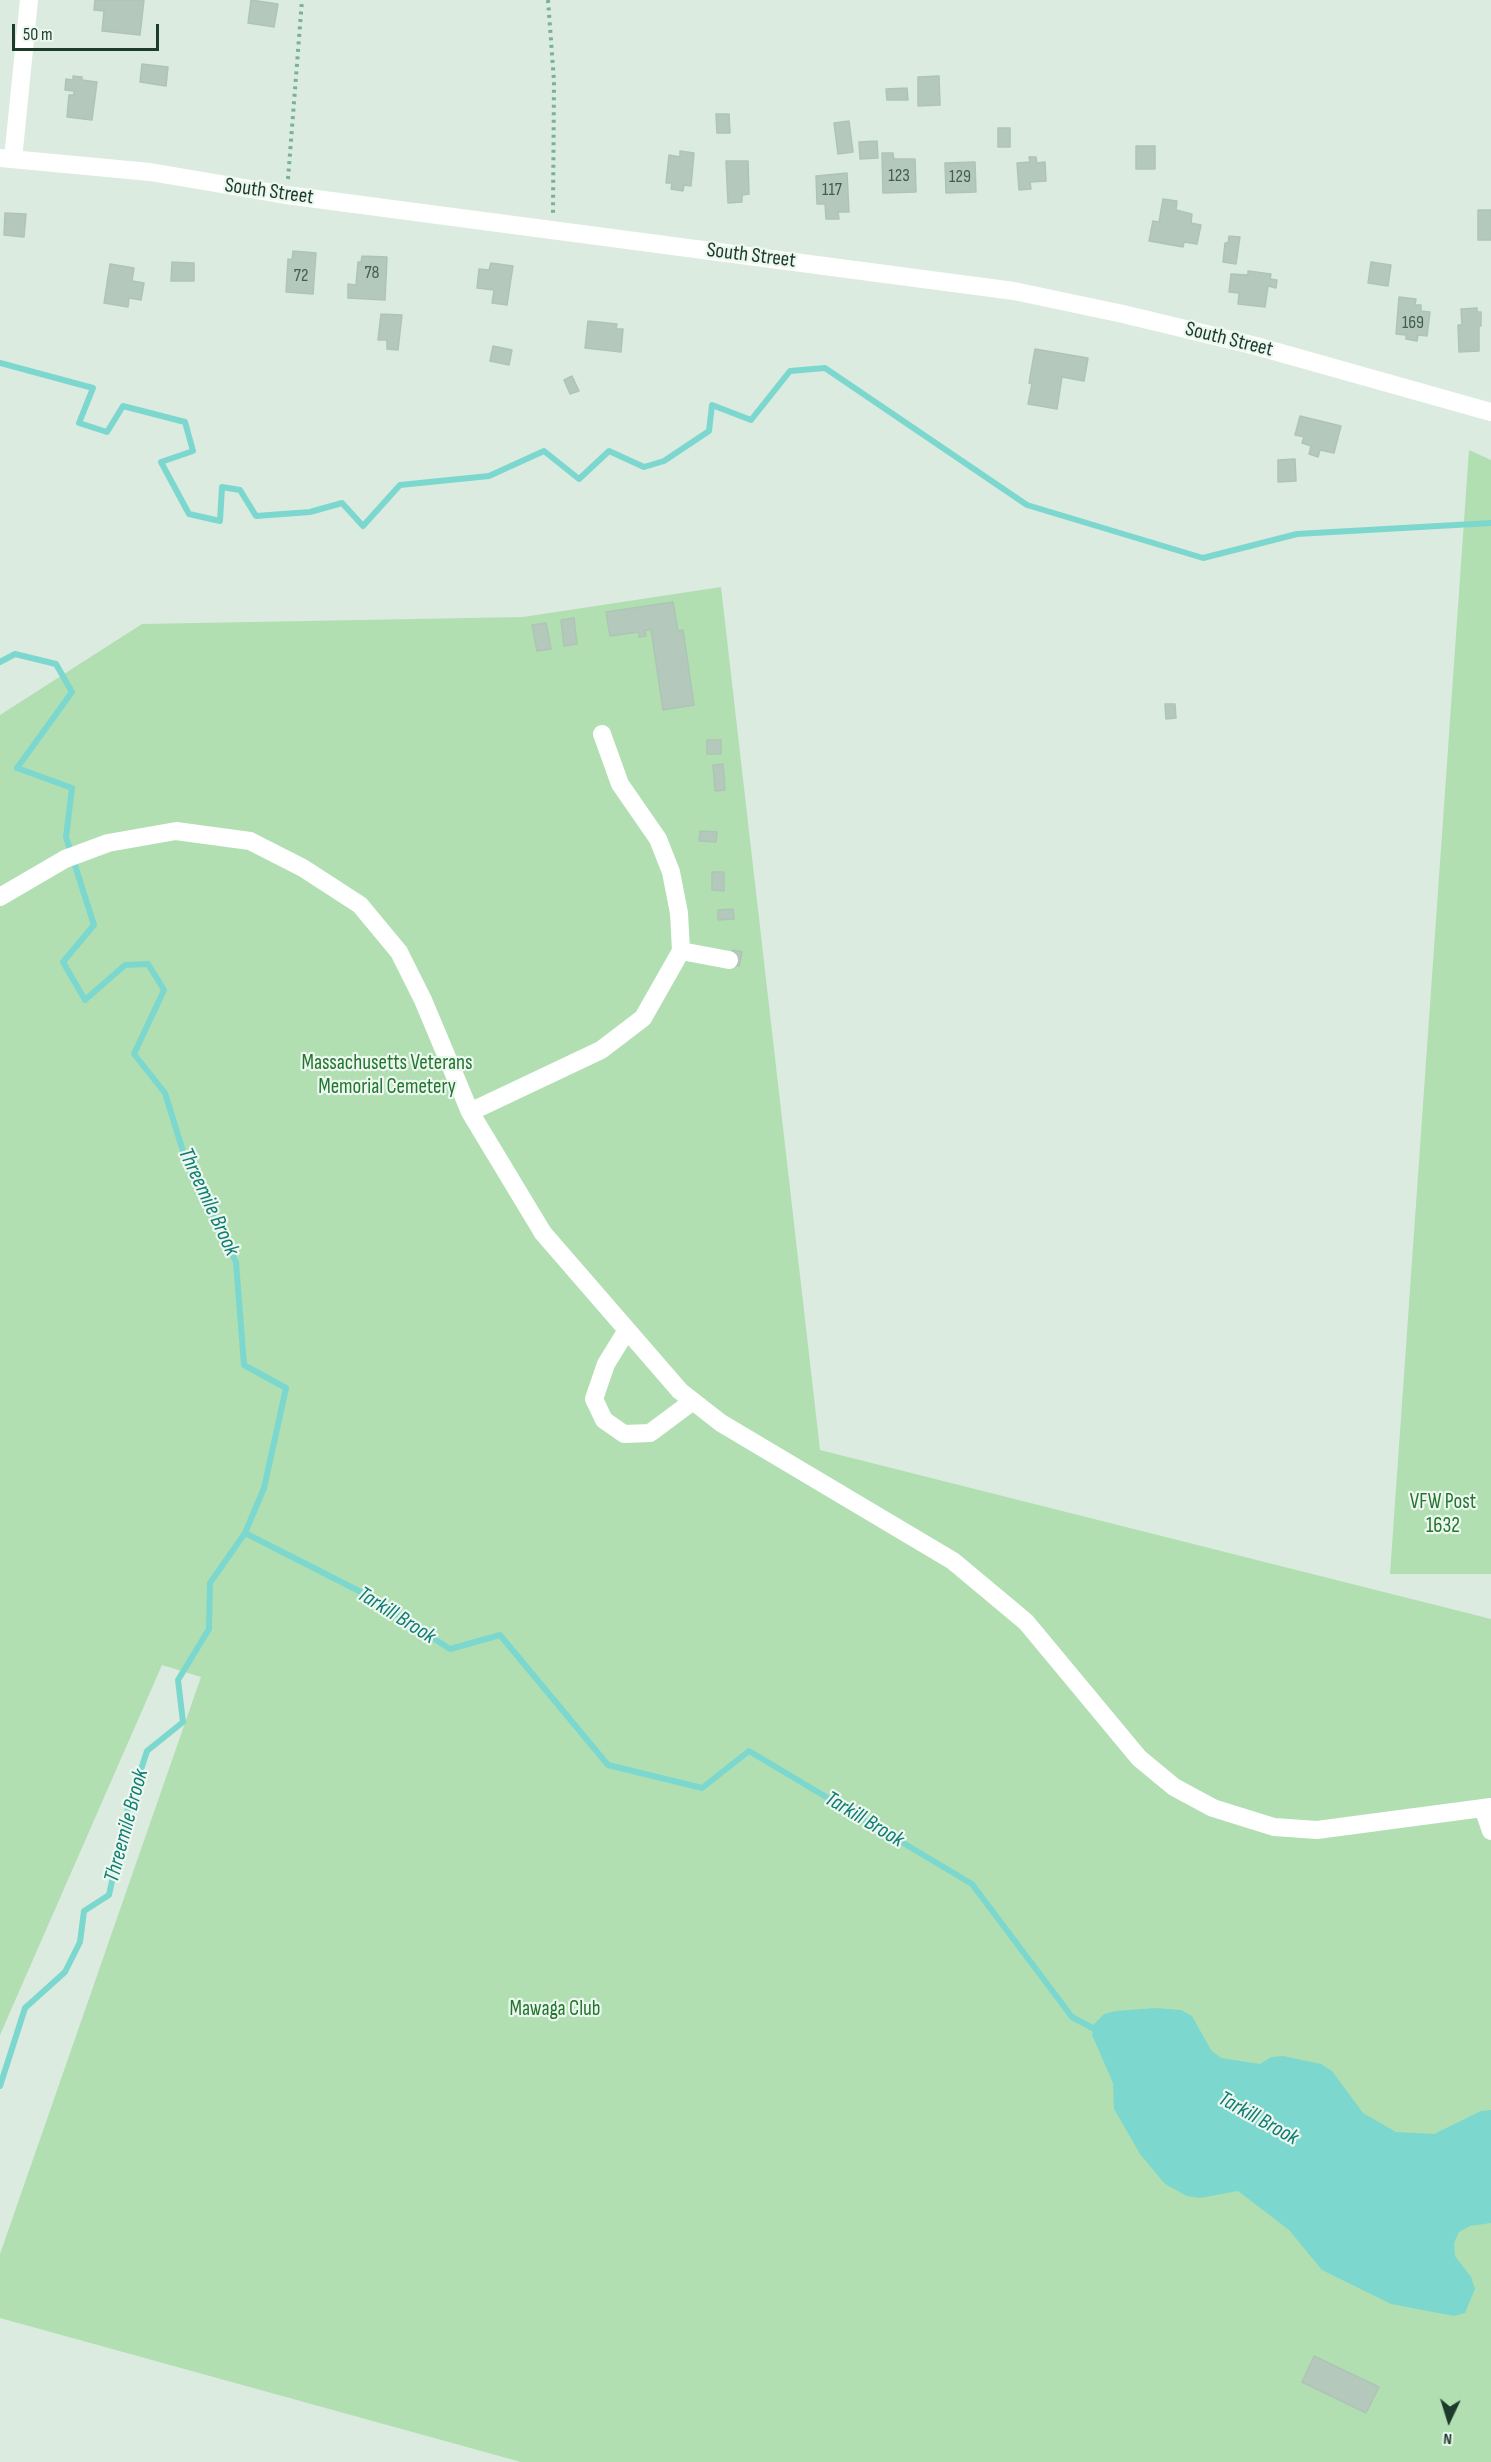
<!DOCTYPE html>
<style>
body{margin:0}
#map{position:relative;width:1491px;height:2462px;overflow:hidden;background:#dcebe0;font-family:"Sofia Sans Condensed",sans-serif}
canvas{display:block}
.north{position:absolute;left:1419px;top:2390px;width:60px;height:60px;-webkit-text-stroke:4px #ecf7ef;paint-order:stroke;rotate:184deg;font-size:16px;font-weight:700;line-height:24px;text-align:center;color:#1c3b2b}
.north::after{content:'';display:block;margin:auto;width:21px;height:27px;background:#1c3b2b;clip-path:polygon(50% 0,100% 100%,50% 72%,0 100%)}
.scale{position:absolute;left:12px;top:24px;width:147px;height:27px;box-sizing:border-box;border:3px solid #1c3b2b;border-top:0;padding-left:8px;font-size:18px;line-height:21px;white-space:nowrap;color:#1c3b2b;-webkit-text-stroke:4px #ecf7ef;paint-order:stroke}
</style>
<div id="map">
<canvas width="1491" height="2462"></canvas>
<div class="north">N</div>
<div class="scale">50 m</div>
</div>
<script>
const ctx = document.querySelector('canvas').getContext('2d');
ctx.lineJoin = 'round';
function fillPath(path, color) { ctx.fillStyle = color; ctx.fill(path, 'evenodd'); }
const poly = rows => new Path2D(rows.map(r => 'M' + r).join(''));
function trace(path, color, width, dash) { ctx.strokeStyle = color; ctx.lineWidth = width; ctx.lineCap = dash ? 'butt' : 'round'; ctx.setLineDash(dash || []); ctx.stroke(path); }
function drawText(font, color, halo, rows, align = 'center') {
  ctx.font = font + ' "Sofia Sans Condensed",sans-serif'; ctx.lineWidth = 4.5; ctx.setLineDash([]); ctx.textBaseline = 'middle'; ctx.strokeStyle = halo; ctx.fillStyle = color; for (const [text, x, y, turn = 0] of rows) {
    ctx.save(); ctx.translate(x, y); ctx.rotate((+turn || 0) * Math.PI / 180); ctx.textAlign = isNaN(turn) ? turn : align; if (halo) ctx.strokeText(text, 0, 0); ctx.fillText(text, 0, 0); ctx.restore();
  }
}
const green = poly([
 [1469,450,1491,460,1491,1574,1390,1574],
 [721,587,820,1450,1491,1619,1491,2462,521,2462,0,2318,0,2254,201,1677,162,1665,0,2035,0,715,142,624,523,617]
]);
const water = poly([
 [1155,2008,1181,2010,1192,2016,1211,2050,1221,2058,1260,2064,1271,2057,1283,2056,1321,2064,1332,2071,1363,2113,1396,2132,1434,2134,1481,2111,1491,2110,1491,2223,1470,2226,1459,2232,1454,2243,1455,2256,1471,2277,1475,2289,1465,2313,1454,2316,1391,2304,1322,2270,1289,2230,1238,2191,1200,2198,1187,2196,1165,2184,1140,2154,1114,2109,1113,2083,1092,2035,1094,2024,1104,2014,1116,2011]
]);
const stream = poly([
 [0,363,93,388,79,423,107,432,123,406,185,422,193,451,161,462,189,514,220,521,222,487,240,490,256,516,310,512,342,503,363,526,400,485,489,476,544,451,579,479,609,451,644,467,664,461,709,431,712,405,751,420,790,371,825,368,1027,505,1203,558,1297,534,1491,523],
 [0,662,15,654,56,664,72,692,17,768,72,788,66,837,94,925,63,962,85,1000,125,965,148,964,164,990,134,1054,165,1093,187,1164,236,1262,244,1365,286,1388,264,1488,245,1533,210,1583,209,1629,178,1680,183,1722,147,1751,127,1812,109,1895,84,1911,80,1942,65,1972,25,2008,0,2086],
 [245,1533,361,1592,450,1649,500,1635,608,1765,702,1788,749,1751,972,1884,1072,2017,1098,2031]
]);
const building = poly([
 [95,0,144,0,140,35,102,31,104,11,94,10,95,0],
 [251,0,278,4,274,27,248,23,251,0],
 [142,64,168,67,166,86,140,82,142,64],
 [73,76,82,77,82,80,97,82,92,120,67,117,69,95,74,95,74,91,65,90,66,79,73,80,73,76],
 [939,76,940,105,918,106,918,77,939,76],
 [907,88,908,100,887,100,886,89,907,88],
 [716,114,729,114,730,133,717,133,716,114],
 [849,121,853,152,838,154,834,123,849,121],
 [998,128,1010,128,1010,147,998,147,998,128],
 [877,141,878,158,860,159,859,142,877,141],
 [1136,146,1155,146,1155,169,1136,169,1136,146],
 [680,151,694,153,691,186,684,185,683,191,671,189,672,183,666,183,669,155,680,157,680,151],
 [882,153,893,153,894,159,915,159,916,192,883,193,882,153],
 [1029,157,1036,157,1037,163,1045,162,1046,181,1030,182,1031,189,1019,190,1017,163,1030,162,1029,157],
 [726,161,748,161,749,194,742,195,742,202,728,203,726,161],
 [975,162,976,192,946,193,945,163,975,162],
 [847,173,849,212,838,212,839,219,826,219,825,204,817,204,816,176,847,173],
 [1163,199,1177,201,1176,210,1192,214,1191,223,1201,225,1197,244,1184,242,1183,247,1149,241,1153,221,1159,222,1163,199],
 [1478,210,1491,210,1491,240,1478,240,1478,210],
 [5,213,26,214,24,237,4,235,5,213],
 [1229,236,1240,237,1236,264,1223,262,1225,243,1228,243,1229,236],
 [293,251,316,253,313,294,286,292,288,259,292,260,293,251],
 [362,256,387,257,385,300,348,298,348,284,356,285,358,262,361,262,362,256],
 [172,262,194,263,194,281,171,281,172,262],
 [1371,262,1391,265,1388,286,1368,283,1371,262],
 [491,263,513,266,507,305,492,303,494,290,477,288,479,269,489,270,491,263],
 [110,264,134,268,132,281,144,283,141,300,129,298,128,307,104,303,110,264],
 [1248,271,1271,274,1270,279,1277,280,1276,288,1268,286,1265,307,1238,304,1239,293,1229,292,1231,274,1248,275,1248,271],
 [1399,297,1416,299,1415,305,1421,305,1421,311,1430,312,1427,336,1418,335,1417,341,1406,339,1406,335,1396,334,1399,297],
 [1477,308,1477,312,1481,312,1481,326,1479,326,1479,351,1459,352,1458,325,1462,325,1461,309,1477,308],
 [381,314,402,315,398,350,387,349,387,340,378,340,381,314],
 [588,321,617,324,616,329,623,329,621,352,585,348,588,321],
 [493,346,512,350,509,365,490,361,493,346],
 [1035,349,1088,358,1084,381,1062,377,1057,409,1028,404,1032,384,1029,383,1035,349],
 [572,376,579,391,570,394,564,380,572,376],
 [1300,416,1341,426,1334,453,1320,450,1318,457,1309,454,1311,446,1302,443,1304,437,1295,435,1300,416],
 [1295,459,1296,481,1278,482,1278,460,1295,459],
 [673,602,678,631,683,630,694,705,663,710,651,629,645,631,646,636,639,637,639,632,610,636,606,612,673,602],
 [574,618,577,644,564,646,561,620,574,618],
 [546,623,551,649,537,651,532,625,546,623],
 [1165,704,1175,704,1176,718,1166,719,1165,704],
 [707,740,721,740,721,754,707,754,707,740],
 [723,764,725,790,715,791,713,765,723,764],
 [700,831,717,832,716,842,699,841,700,831],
 [712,872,724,872,724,891,712,890,712,872],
 [733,909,734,919,718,920,718,910,733,909],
 [733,950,742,952,739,966,729,964,733,950],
 [1314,2356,1379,2387,1366,2413,1302,2382,1314,2356]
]);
const path = poly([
 [548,0,554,81,553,214],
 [288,179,302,0]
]);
const minor = poly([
 [0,158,150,172,286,195,1014,291,1123,314,1256,346,1491,412],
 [13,159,29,0],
 [602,734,620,784,658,839,671,872,679,913,681,951],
 [0,897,65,859,108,843,176,831,250,841,303,868,360,905,399,952,423,1000,470,1112],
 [729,960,681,951,643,1018,601,1050,470,1112,543,1233,680,1391,721,1423,953,1561,1026,1622,1139,1758,1174,1787,1213,1808,1274,1827,1317,1830,1491,1807],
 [627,1330,606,1364,594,1399,604,1420,624,1434,650,1433,693,1401],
 [1483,1808,1491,1831]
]);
const numberNames = [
 ["123",899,176],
 ["129",960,177],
 ["117",832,190],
 ["78",372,273],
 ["72",301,276],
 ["169",1413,323]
];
const streetNames = [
 ["South Street",269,192,8],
 ["South Street",751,256,7],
 ["South Street",1229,340,14]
];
const parkNames = [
 ["Massachusetts Veterans",387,1064],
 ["Memorial Cemetery",387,1088],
 ["VFW Post",1443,1503],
 ["1632",1443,1527],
 ["Mawaga Club",555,2010]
];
const waterNames = [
 ["Threemile Brook",208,1202,65],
 ["Tarkill Brook",396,1616,32],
 ["Tarkill Brook",864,1820,31],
 ["Threemile Brook",127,1826,-75],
 ["Tarkill Brook",1258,2119,29]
];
fillPath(green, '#b1dfb2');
fillPath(water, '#7cd8ce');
trace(stream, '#7cd8ce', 6);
fillPath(building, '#b4c8bb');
trace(building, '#aec5b5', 1.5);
trace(path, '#78b291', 4, [3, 4.5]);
trace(minor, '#fff', 18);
drawText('18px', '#425e4f', null, numberNames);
drawText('21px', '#1c3b2b', '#ecf7ef', streetNames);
drawText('21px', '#22762d', '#ecf7ef', parkNames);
drawText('italic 22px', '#107d73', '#ecf7ef', waterNames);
</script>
